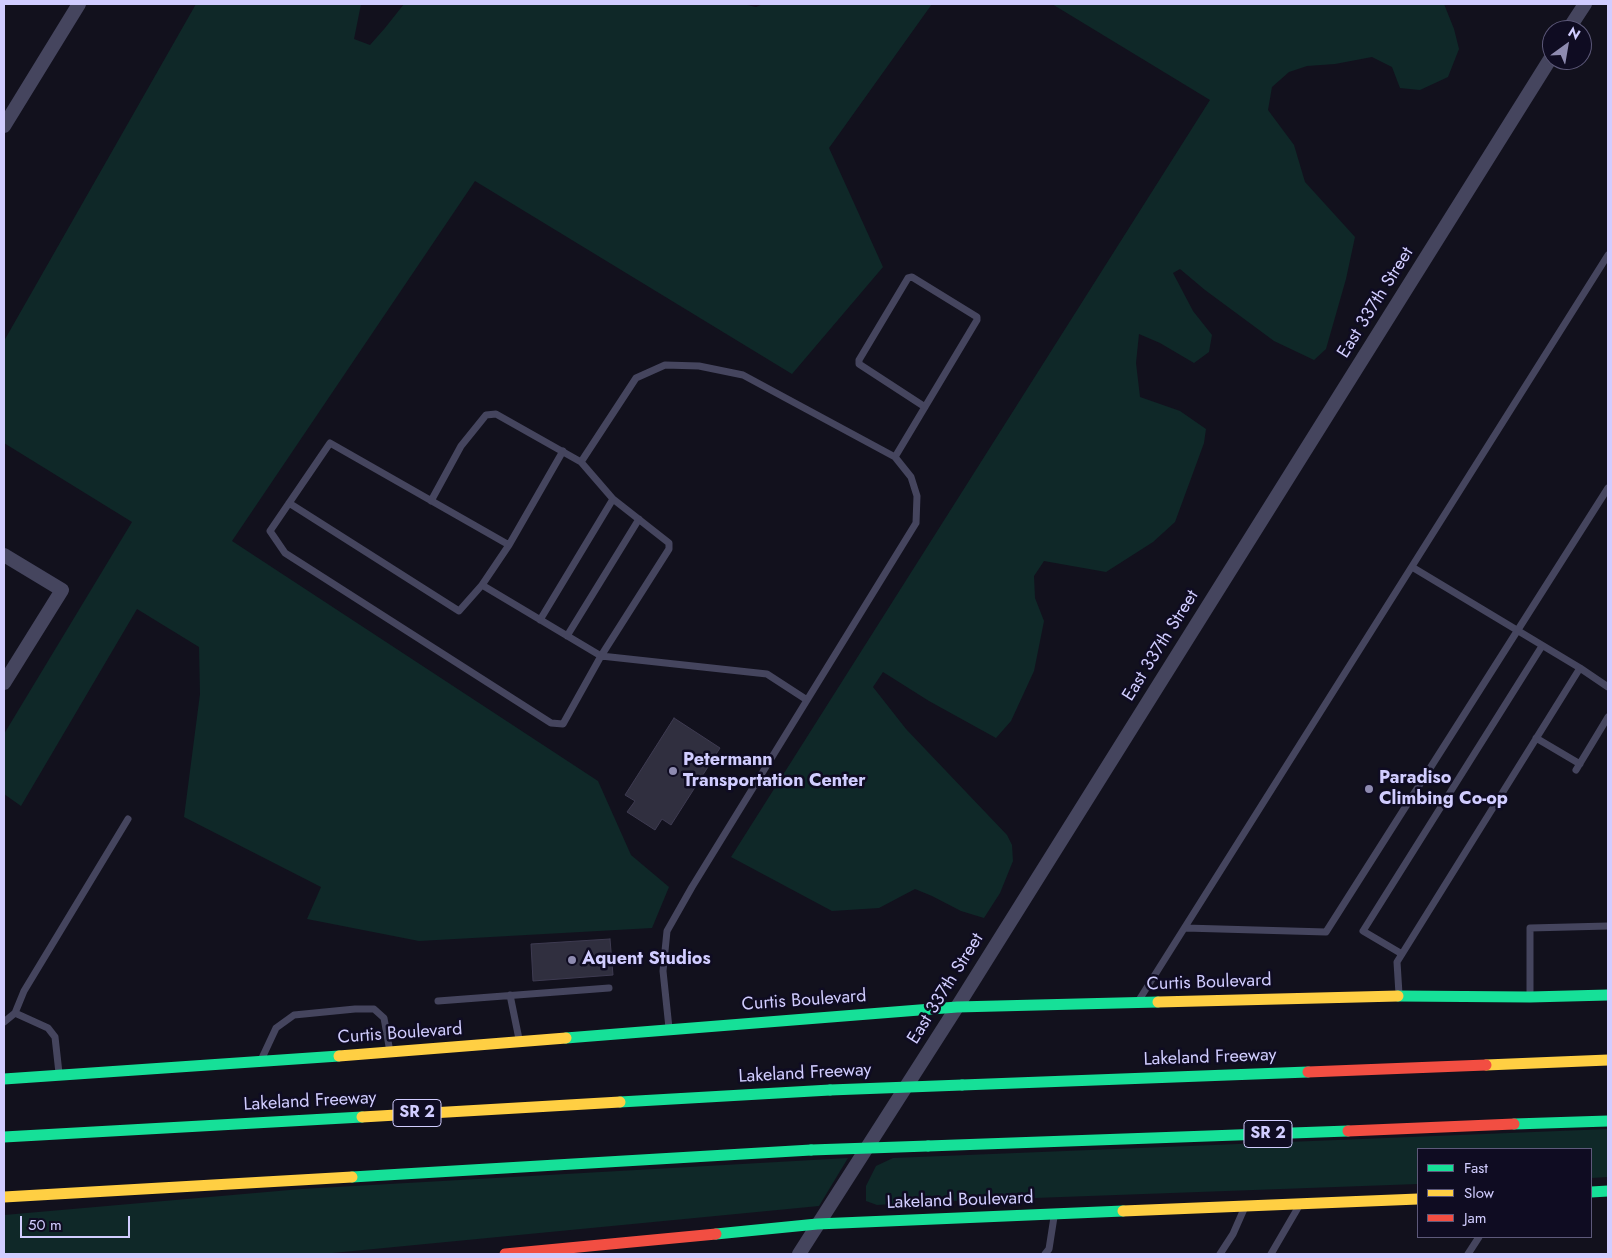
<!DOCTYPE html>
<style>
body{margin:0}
#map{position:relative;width:1612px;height:1258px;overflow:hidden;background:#12111d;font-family:Jost,sans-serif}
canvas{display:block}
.frame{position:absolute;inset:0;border:5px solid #d1cdff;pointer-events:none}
.legend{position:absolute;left:1417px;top:1148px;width:175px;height:90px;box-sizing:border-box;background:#0f0c22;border:1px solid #5d597a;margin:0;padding:6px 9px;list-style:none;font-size:15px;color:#d1cdff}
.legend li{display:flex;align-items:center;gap:10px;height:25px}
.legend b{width:25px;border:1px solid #5d597a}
.north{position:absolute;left:1542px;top:20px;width:50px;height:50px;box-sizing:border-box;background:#0f0c22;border:1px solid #5d597a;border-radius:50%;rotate:32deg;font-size:14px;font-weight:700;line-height:20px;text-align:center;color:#d1cdff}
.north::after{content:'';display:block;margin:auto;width:18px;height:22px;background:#8e8bb0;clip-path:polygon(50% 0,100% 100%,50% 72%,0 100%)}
.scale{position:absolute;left:20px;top:1216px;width:110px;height:22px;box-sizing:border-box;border:2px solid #d1cdff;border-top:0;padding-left:6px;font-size:15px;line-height:18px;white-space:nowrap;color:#d1cdff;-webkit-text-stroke:4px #0f0c22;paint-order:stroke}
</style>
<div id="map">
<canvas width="1612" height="1258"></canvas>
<div class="frame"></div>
<ul class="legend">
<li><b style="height:6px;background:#16e098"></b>Fast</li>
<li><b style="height:6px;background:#ffcf43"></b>Slow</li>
<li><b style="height:6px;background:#f24e42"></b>Jam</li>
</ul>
<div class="north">N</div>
<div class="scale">50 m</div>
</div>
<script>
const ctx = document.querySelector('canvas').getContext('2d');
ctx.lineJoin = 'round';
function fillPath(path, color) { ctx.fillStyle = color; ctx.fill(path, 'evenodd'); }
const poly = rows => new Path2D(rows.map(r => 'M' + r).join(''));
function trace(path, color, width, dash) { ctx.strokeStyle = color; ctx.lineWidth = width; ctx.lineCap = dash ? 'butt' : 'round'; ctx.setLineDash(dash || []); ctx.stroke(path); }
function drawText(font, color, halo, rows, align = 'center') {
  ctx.font = font + ' Jost,sans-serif'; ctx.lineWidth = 5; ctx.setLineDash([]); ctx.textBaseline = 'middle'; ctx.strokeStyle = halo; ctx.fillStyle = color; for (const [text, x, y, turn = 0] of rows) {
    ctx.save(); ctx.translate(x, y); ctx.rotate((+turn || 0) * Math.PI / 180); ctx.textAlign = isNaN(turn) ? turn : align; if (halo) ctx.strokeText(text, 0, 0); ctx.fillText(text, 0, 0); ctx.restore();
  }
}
const green = poly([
 [196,4,361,4,354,39,370,45,385,28,404,4,743,4,756,7,763,4,932,4,829,148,883,267,792,374,475,181,232,541,598,781,631,855,669,887,652,928,419,941,307,919,321,887,184,817,200,694,199,647,137,609,21,806,4,794,4,734,132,522,4,443,4,341],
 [1052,4,1444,4,1454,29,1459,49,1448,77,1420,90,1400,88,1392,67,1372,57,1335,64,1307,66,1289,72,1272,87,1268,110,1294,145,1305,182,1355,237,1346,279,1326,349,1314,360,1274,341,1205,290,1180,269,1173,273,1193,311,1212,335,1209,352,1194,363,1160,343,1139,334,1136,363,1140,397,1180,411,1206,429,1204,443,1175,522,1153,542,1106,572,1044,561,1034,576,1035,598,1044,621,1034,671,1011,721,996,738,929,701,883,672,873,687,906,729,1007,835,1012,845,1013,861,1000,893,984,918,961,911,932,896,915,889,879,908,832,911,731,857,1210,100],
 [1608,1129,1608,1177,1591,1178,1591,1149,1418,1149,1418,1184,925,1202,877,1205,866,1201,866,1186,876,1166,893,1158],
 [848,1158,819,1206,322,1254,4,1254,4,1215,301,1189]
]);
const building = poly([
 [674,718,720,748,671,825,662,819,655,830,627,812,635,801,625,795,674,718],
 [610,939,613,975,533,981,531,944,610,939]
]);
const lane = poly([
 [895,457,977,320,977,317,912,277,908,278,859,360,859,364,925,407],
 [581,462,636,378,665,365,699,366,743,375,895,457,911,477,917,496,916,523,692,887,667,931,663,971,669,1028],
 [613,499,669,543,669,549,601,656,563,724,551,723,285,553,270,531,330,443,509,545,482,585,601,656,767,674,807,700],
 [431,501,461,446,486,415,496,414,581,462,613,499,540,620],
 [289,503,459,611,482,585],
 [509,545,563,451],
 [567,636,639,519],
 [1580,668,1608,687],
 [1536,738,1580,764],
 [1576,770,1608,717],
 [1185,928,1326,932,1608,488],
 [1402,954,1363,931,1542,646],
 [1399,994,1397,962,1580,668,1412,567],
 [510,995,519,1039],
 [1530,996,1530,928,1608,926],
 [1139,1000,1608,255],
 [438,1001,609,988],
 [15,1013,24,991,128,819],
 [4,1022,15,1013,48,1028,55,1037,59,1073],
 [262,1058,276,1028,294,1015,355,1009,374,1009,384,1018,390,1052],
 [1045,1254,1049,1249,1054,1217],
 [1220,1254,1233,1234,1244,1209],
 [1271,1254,1299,1206],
 [1468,1254,1479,1237]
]);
const street = poly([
 [1568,30,1585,4],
 [4,126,79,4],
 [4,555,62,590,4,683],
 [799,1254,957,1007,1552,56]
]);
const fast = poly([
 [1398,996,1530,997,1608,995],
 [566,1038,957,1007,1158,1002],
 [4,1079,339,1056],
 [962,1085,1308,1072],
 [620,1102,830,1090],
 [1514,1124,1608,1121],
 [4,1137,362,1117],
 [928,1146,1348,1131],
 [352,1177,811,1150],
 [1591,1192,1608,1191],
 [716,1234,817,1224,1123,1211]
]);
const slow = poly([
 [1158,1002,1398,996],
 [339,1056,566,1038],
 [1486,1065,1608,1060],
 [362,1117,620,1102],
 [4,1197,352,1177],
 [1123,1211,1418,1199]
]);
const jam = poly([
 [1308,1072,1486,1065],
 [1348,1131,1514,1124],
 [505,1254,716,1234]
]);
const fastBridge = poly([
 [830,1090,962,1085],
 [811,1150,928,1146]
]);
const markers = [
 [673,771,5,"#8e8bb0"],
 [1369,789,5,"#8e8bb0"],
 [572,960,5,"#8e8bb0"]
];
const shields = [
 [417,1113,48],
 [1268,1134,48]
];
const shieldNames = [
 ["SR 2",417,1113],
 ["SR 2",1268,1134]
];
const streetNames = [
 ["East 337th Street",1376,303,-58],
 ["East 337th Street",1161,646,-58],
 ["Curtis Boulevard",1209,983,-2],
 ["East 337th Street",946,989,-58],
 ["Curtis Boulevard",804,1001,-4],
 ["Curtis Boulevard",400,1034,-4],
 ["Lakeland Freeway",1210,1058,-2],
 ["Lakeland Freeway",805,1074,-3],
 ["Lakeland Freeway",310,1102,-3],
 ["Lakeland Boulevard",960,1201,-2]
];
const poiNames = [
 ["Petermann",683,761],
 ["Transportation Center",683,782],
 ["Paradiso",1379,779],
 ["Climbing Co-op",1379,800],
 ["Aquent Studios",582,960]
];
fillPath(green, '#0f2828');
fillPath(building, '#302f3f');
trace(building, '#3e3b51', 1);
trace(lane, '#45455e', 7);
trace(street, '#45455e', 14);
trace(fast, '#16e098', 11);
trace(slow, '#ffcf43', 11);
trace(jam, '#f24e42', 11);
trace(fastBridge, '#16e098', 11);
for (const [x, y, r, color] of markers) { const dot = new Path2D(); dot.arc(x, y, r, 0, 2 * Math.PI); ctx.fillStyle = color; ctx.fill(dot); trace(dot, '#0f0c22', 2); }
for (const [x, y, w] of shields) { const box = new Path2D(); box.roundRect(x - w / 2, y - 13.5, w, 27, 4); ctx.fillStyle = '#0f0c22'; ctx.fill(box); trace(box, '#d1cdff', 1); }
drawText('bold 16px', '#d1cdff', null, shieldNames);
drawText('18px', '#d1cdff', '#0f0c22', streetNames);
drawText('bold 18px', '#d1cdff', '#0f0c22', poiNames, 'left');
</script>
